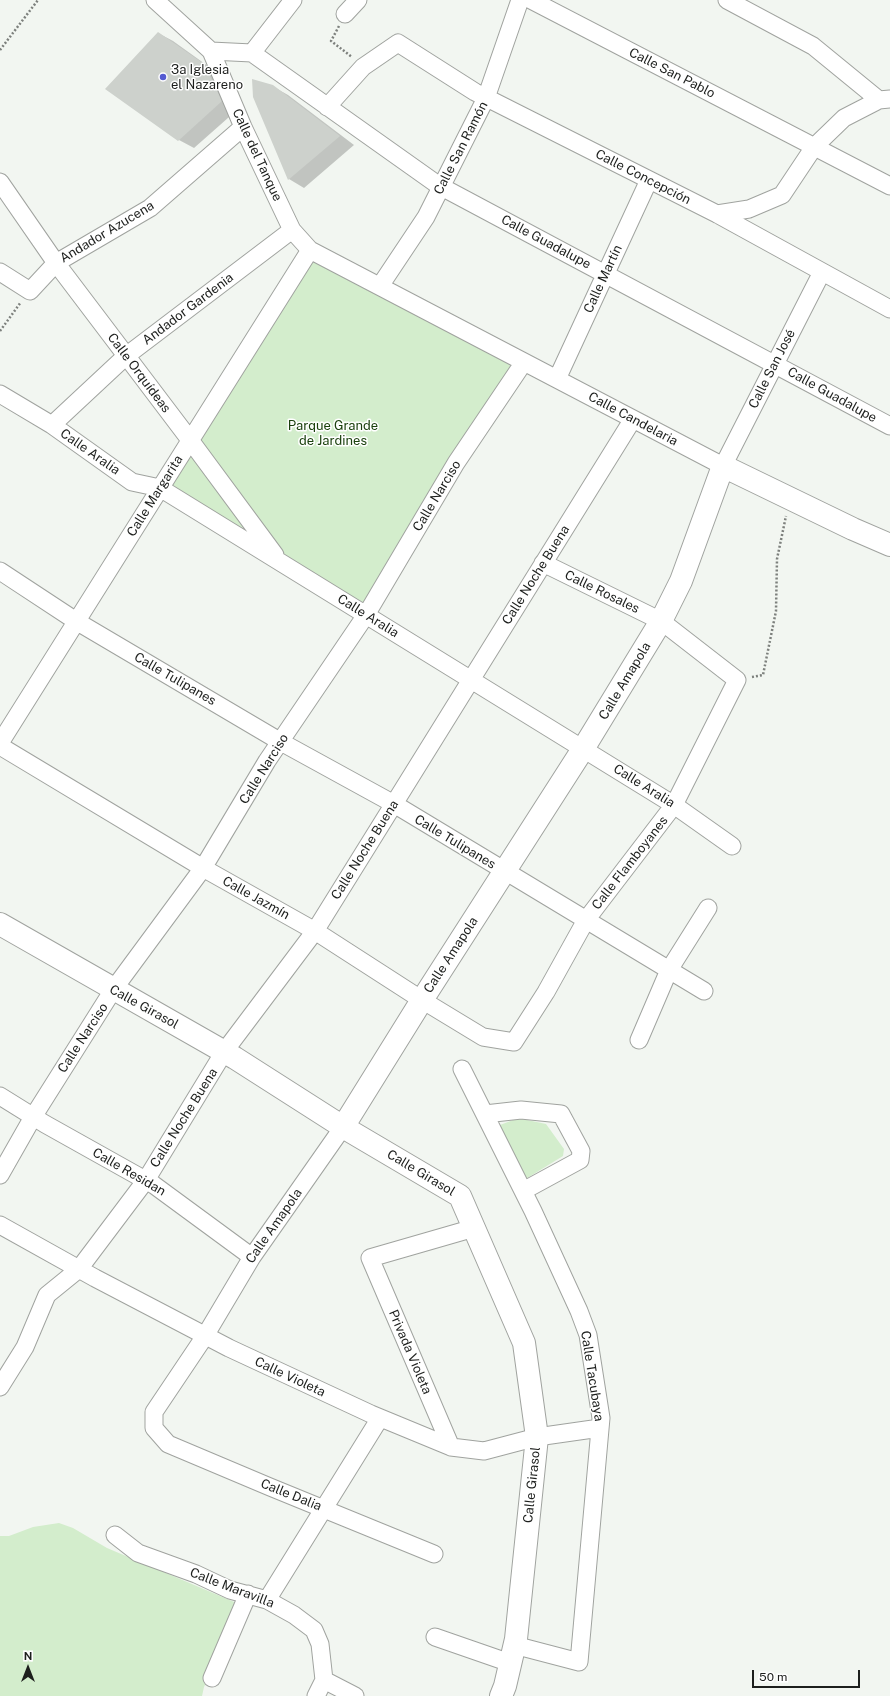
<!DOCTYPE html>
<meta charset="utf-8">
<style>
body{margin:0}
#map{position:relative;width:890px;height:1696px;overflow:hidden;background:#f2f6f1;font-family:"Public Sans",sans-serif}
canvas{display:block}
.north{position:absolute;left:8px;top:1648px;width:40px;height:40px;-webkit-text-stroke:3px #fff;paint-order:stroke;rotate:0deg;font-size:11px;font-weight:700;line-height:16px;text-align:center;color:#1d1f1d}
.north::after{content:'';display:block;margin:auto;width:14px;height:18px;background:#1d1f1d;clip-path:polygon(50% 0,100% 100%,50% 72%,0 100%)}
.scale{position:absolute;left:752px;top:1670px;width:108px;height:18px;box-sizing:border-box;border:2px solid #1d1f1d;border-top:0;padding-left:5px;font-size:12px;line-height:14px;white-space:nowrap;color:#1d1f1d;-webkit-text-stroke:3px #fff;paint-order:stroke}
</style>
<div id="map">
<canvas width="890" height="1696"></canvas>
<div class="north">N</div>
<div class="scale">50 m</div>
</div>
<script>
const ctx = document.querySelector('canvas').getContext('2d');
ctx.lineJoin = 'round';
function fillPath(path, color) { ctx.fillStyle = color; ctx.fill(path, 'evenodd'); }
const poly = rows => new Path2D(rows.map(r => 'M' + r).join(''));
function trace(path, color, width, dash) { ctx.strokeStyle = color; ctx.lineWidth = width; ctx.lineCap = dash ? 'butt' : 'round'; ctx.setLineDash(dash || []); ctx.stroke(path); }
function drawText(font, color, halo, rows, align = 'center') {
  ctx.font = font + ' "Public Sans",sans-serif'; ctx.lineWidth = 3; ctx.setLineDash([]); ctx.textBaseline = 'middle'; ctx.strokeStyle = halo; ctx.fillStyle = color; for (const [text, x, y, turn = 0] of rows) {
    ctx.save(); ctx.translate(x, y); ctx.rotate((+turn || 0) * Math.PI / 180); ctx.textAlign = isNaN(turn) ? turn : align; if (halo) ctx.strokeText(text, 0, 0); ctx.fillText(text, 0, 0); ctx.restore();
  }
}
const green = poly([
 [310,250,524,362,366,615,160,488],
 [518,1118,546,1124,564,1149,563,1156,524,1180,495,1127],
 [59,1523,73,1528,107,1548,239,1604,204,1687,202,1696,0,1696,0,1536,9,1536,33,1527]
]);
const shadow = poly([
 [158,33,173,41,219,74,237,110,194,148,179,140],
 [272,86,288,95,354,145,304,188,289,179]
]);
const building = poly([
 [158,32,204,64,222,101,178,141,105,89],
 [252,79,273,85,340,136,288,180,253,97]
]);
const path = poly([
 [339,26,331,41,352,57],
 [0,50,38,0],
 [0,331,21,302],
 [752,677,763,675,776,611,777,559,786,516]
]);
const street = poly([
 [155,0,211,51,243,127,292,230,310,250,723,466,822,272],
 [531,0,890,186],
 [727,0,813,46,879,100],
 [345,14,358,0],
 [211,51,252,53,438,185,890,426],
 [252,53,293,0],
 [327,107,363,67,398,43,475,92,717,214,890,309],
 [0,182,56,263,190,440,275,555],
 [717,214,749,209,782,195,814,147,844,118,879,100,890,99],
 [0,272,30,291,56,263,150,208,243,127],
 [380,286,426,217,486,98,520,0],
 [557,379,649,180],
 [0,394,52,425,132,482,160,488,674,805,732,846],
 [52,425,126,356,292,230],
 [0,571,76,621,281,742,394,804,704,991],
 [0,743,310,250],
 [0,746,203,868,315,931,422,1000,483,1037,514,1042,546,992,586,920,674,805,737,680,661,621,543,563],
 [639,1040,669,970,708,908],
 [462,1069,533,1211,579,1311,588,1335,601,1418,579,1662,514,1645],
 [0,1096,45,1124,154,1185,252,1257],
 [485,1114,521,1110,561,1114,581,1151,580,1160,523,1191],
 [343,1127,252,1257,205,1336,154,1412,154,1428,168,1444,270,1487,434,1554],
 [0,1175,33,1117,113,990,203,868,267,761,366,615,456,463,524,362],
 [0,1225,95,1278,229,1348,371,1414,451,1447,484,1451,537,1437,600,1428],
 [0,1387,25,1347,47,1295,79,1269,146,1180,224,1052,315,931,633,419],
 [451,1447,370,1258,474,1228],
 [115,1535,138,1553,196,1574,230,1590,267,1600,294,1615,314,1630,320,1644,324,1680,355,1696],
 [267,1600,380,1418],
 [435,1637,510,1663],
 [212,1678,248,1594],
 [316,1696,324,1680]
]);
const secondary = poly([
 [0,924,235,1058,343,1127,460,1196,524,1343,537,1437,516,1639,505,1686,501,1696],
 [343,1127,422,1000,583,749,661,621,681,581,723,466,853,529,890,545]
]);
const markers = [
 [163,77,4,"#545ad1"]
];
const poiNames = [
 ["3a Iglesia",171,70],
 ["el Nazareno",171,85]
];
const streetNames = [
 ["Calle San Pablo",672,73,27],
 ["Calle San Ramón",461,148,-63],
 ["Calle del Tanque",257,155,65],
 ["Calle Concepción",643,177,27],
 ["Andador Azucena",107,232,-31],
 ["Calle Guadalupe",546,242,28],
 ["Calle Martín",603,279,-65],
 ["Andador Gardenia",188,309,-37],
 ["Calle San José",772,369,-63],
 ["Calle Orquídeas",139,373,53],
 ["Calle Guadalupe",832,395,29],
 ["Calle Candelaria",633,419,28],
 ["Calle Aralia",90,452,35],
 ["Calle Margarita",155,496,-58],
 ["Calle Narciso",437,496,-59],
 ["Calle Noche Buena",536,575,-58],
 ["Calle Rosales",602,592,26],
 ["Calle Aralia",368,616,32],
 ["Calle Tulipanes",175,679,30],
 ["Calle Amapola",625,681,-59],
 ["Calle Narciso",264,769,-58],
 ["Calle Aralia",644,786,32],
 ["Calle Tulipanes",455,842,31],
 ["Calle Noche Buena",365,850,-58],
 ["Calle Flamboyanes",630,863,-52],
 ["Calle Jazmín",256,898,29],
 ["Calle Amapola",451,955,-57],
 ["Calle Girasol",144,1007,29],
 ["Calle Narciso",83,1038,-57],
 ["Calle Noche Buena",184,1118,-58],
 ["Calle Residan",129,1172,30],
 ["Calle Girasol",421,1173,31],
 ["Calle Amapola",274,1226,-55],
 ["Privada Violeta",410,1352,67],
 ["Calle Tacubaya",592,1376,81],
 ["Calle Violeta",290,1377,25],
 ["Calle Girasol",532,1485,-84],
 ["Calle Dalia",291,1495,22],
 ["Calle Maravilla",232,1588,21]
];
const parkNames = [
 ["Parque Grande",333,426],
 ["de Jardines",333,441]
];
fillPath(green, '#d3edcc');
fillPath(shadow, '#0003');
fillPath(building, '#cdd1cc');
trace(street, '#a0a39f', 19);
trace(secondary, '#a0a39f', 24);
trace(path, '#7d807d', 2.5, [2, 2]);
trace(street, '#fff', 17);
trace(secondary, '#fff', 22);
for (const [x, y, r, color] of markers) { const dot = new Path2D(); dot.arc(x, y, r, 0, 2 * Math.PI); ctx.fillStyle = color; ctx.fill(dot); trace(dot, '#fff', 1.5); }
drawText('13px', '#1d1f1d', '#fff', poiNames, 'left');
drawText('13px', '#1d1f1d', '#fff', streetNames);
drawText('13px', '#1b410e', '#fff', parkNames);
</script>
